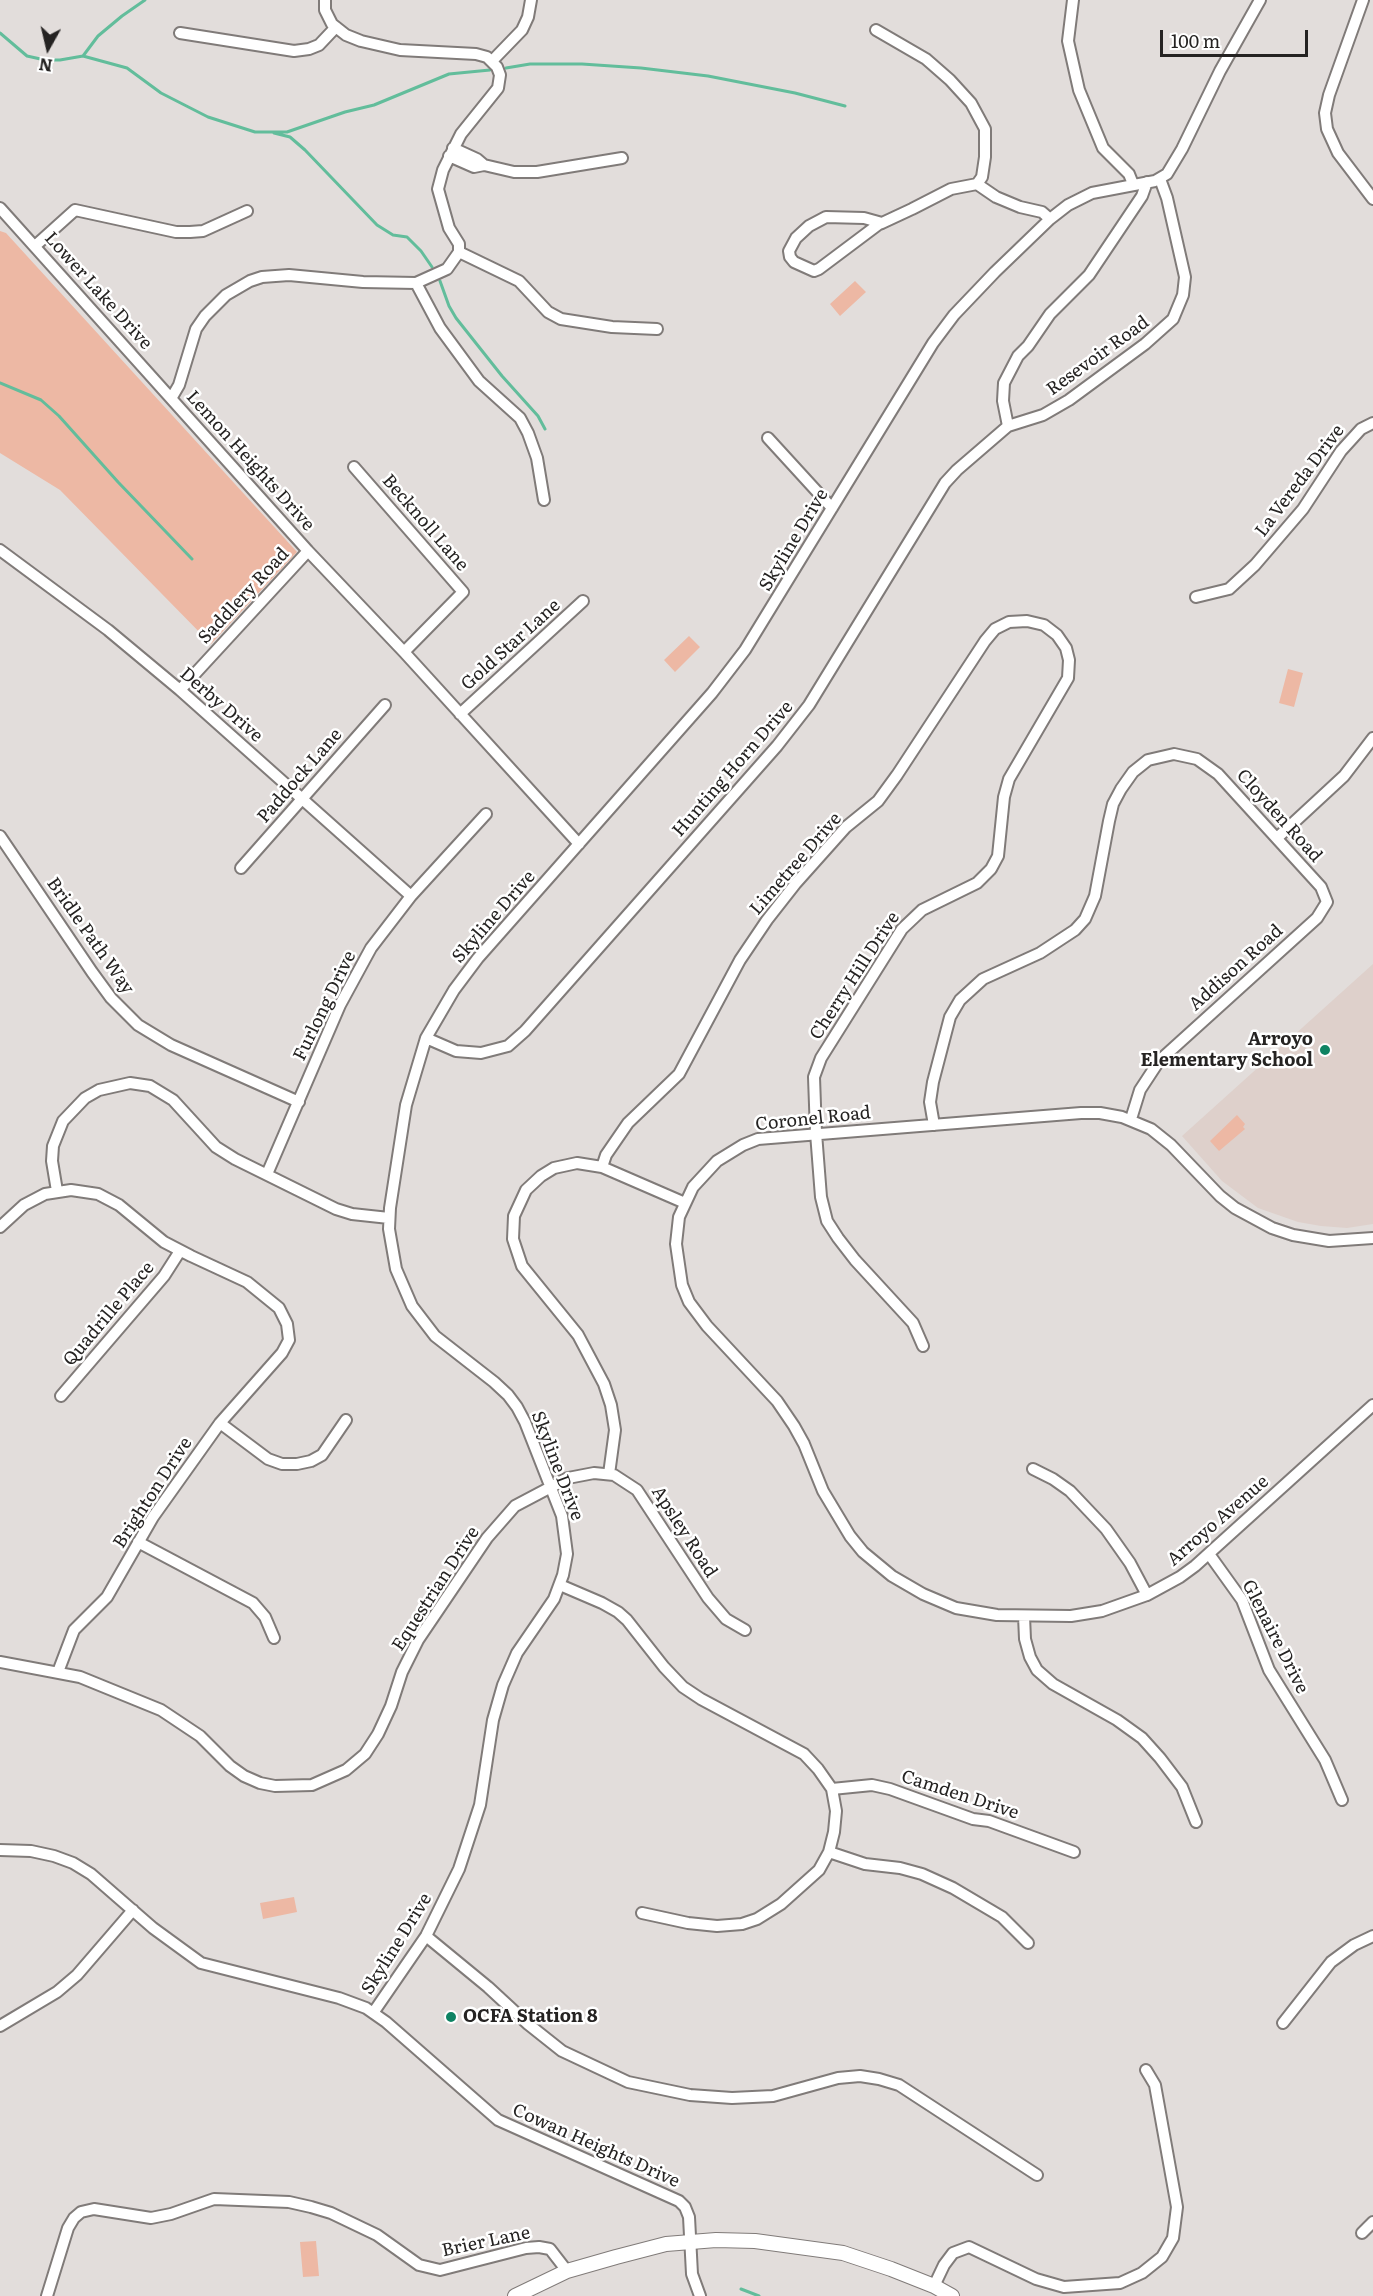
<!DOCTYPE html>
<style>
body{margin:0}
#map{position:relative;width:1373px;height:2296px;overflow:hidden;background:#e2dddb;font-family:Literata,serif}
canvas{display:block}
.north{position:absolute;left:18px;top:18px;width:60px;height:60px;-webkit-text-stroke:4px #fff;paint-order:stroke;rotate:188deg;font-size:16px;font-weight:700;line-height:24px;text-align:center;color:#252322}
.north::after{content:'';display:block;margin:auto;width:21px;height:27px;background:#252322;clip-path:polygon(50% 0,100% 100%,50% 72%,0 100%)}
.scale{position:absolute;left:1160px;top:30px;width:148px;height:27px;box-sizing:border-box;border:3px solid #252322;border-top:0;padding-left:8px;font-size:18px;line-height:21px;white-space:nowrap;color:#252322;-webkit-text-stroke:4px #fff;paint-order:stroke}
</style>
<div id="map">
<canvas width="1373" height="2296"></canvas>
<div class="north">N</div>
<div class="scale">100 m</div>
</div>
<script>
const ctx = document.querySelector('canvas').getContext('2d');
ctx.lineJoin = 'round';
function fillPath(path, color) { ctx.fillStyle = color; ctx.fill(path, 'evenodd'); }
const poly = rows => new Path2D(rows.map(r => 'M' + r).join(''));
function trace(path, color, width, dash) { ctx.strokeStyle = color; ctx.lineWidth = width; ctx.lineCap = dash ? 'butt' : 'round'; ctx.setLineDash(dash || []); ctx.stroke(path); }
function drawText(font, color, halo, rows, align = 'center') {
  ctx.font = font + ' Literata,serif'; ctx.lineWidth = 5; ctx.setLineDash([]); ctx.textBaseline = 'middle'; ctx.strokeStyle = halo; ctx.fillStyle = color; for (const [text, x, y, turn = 0] of rows) {
    ctx.save(); ctx.translate(x, y); ctx.rotate((+turn || 0) * Math.PI / 180); ctx.textAlign = isNaN(turn) ? turn : align; if (halo) ctx.strokeText(text, 0, 0); ctx.fillText(text, 0, 0); ctx.restore();
  }
}
const built = poly([
 [1373,964,1373,1224,1347,1228,1321,1226,1298,1222,1258,1208,1222,1181,1182,1136]
]);
const green = poly([
 [0,231,6,233,297,552,211,644,60,490,0,453],
 [855,281,866,292,840,316,830,304],
 [689,636,700,647,675,672,664,660],
 [1288,669,1303,673,1294,707,1279,703],
 [1237,1115,1245,1124,1243,1127,1245,1129,1219,1151,1210,1141],
 [294,1897,297,1912,263,1919,260,1903],
 [316,2241,319,2276,303,2277,300,2242]
]);
const stream = poly([
 [0,33,27,56,45,60,60,60,83,56,127,68,161,93,208,117,255,132,287,132,345,112,374,105,449,74,490,70],
 [83,56,98,36,122,16,145,0],
 [506,68,530,64,582,64,641,68,708,76,795,93,845,106],
 [274,133,290,137,305,150,377,225,393,235,407,237,421,251,432,267],
 [440,281,449,306,456,318,502,376,538,416,545,429],
 [0,383,41,400,59,416,118,482,192,559],
 [741,2289,759,2296]
]);
const minor = poly([
 [1073,0,1068,41,1079,90,1103,148,1129,174,1133,184],
 [1363,0,1329,95,1325,113,1327,129,1338,153,1373,199],
 [876,30,926,59,950,80,971,103,985,129,985,157,982,177,977,184],
 [180,33,294,51,309,49,319,45,336,27],
 [492,61,522,30,528,17,531,0],
 [453,148,477,159,484,165],
 [449,156,474,167,484,165,514,172,537,172,622,158],
 [1147,182,1142,196,1089,275,1050,314,1028,346,1018,356,1004,383,1003,401,1008,426,1043,415,1069,400,1145,344,1173,319,1183,295,1185,277,1167,198,1160,179],
 [0,208,308,551,404,652,579,844],
 [882,223,864,218,826,217,809,226,796,238,789,251,790,257,794,262,814,271,819,269,879,224,882,223,912,209,951,189,977,184,996,197,1020,207,1042,212,1050,219],
 [35,246,75,210,176,232,190,232,203,231,247,211],
 [459,252,519,281,548,312,561,319,612,327,657,329],
 [416,283,440,328,479,381,520,418,528,433,537,458,544,500],
 [172,397,179,385,196,329,205,316,226,295,250,281,262,277,289,275,363,282,416,283,447,269,459,252,459,244,449,228,438,189,443,170,461,134,498,88,500,75,497,67,487,57,476,54,400,50,361,41,346,35,332,24,325,10,325,0],
 [768,438,832,508],
 [354,467,463,592,404,652],
 [0,550,108,630,180,690,411,896],
 [1196,597,1229,589,1255,565,1303,509,1341,451,1361,429,1373,423],
 [180,690,308,551],
 [460,714,583,601],
 [0,836,92,972,111,998,138,1025,171,1045,299,1102],
 [1277,838,1344,776,1373,738],
 [241,868,385,705],
 [426,1038,456,1051,481,1053,508,1046,525,1031,777,746,809,705,945,483,957,470,1008,426],
 [934,1125,930,1102,933,1082,950,1017,960,1000,983,979,1040,953,1075,930,1085,919,1095,896,1109,821,1113,804,1121,789,1133,772,1148,760,1174,754,1197,759,1218,774,1321,887,1327,902,1317,918,1159,1061,1140,1090,1131,1119],
 [602,1167,606,1155,628,1123,679,1074,740,960,767,920,796,883,846,827,878,801,897,775,985,641,995,629,1009,622,1027,621,1044,625,1057,635,1066,648,1069,660,1068,678,1009,779,1004,797,998,856,991,869,977,883,922,910,902,929,821,1058,814,1077,816,1133,821,1197,827,1221,838,1238,855,1260,913,1323,923,1346],
 [267,1174,340,1005,371,948,411,896,486,814],
 [57,1191,52,1161,53,1146,63,1121,85,1098,99,1090,130,1083,150,1086,173,1100,216,1147,235,1159,336,1209,352,1214,389,1218],
 [0,1227,24,1205,45,1194,71,1190,98,1194,119,1205,164,1242,191,1256,247,1282,279,1308,287,1324,289,1340,282,1353,220,1423,153,1517,107,1597,74,1630,58,1672],
 [1373,1238,1329,1241,1293,1235,1272,1228,1235,1208,1220,1196,1171,1145,1151,1129,1122,1117,1100,1113,1081,1113,758,1139,743,1145,717,1161,693,1187,679,1217,676,1244,682,1285,689,1302,707,1326,777,1401,794,1426,804,1444,823,1491,850,1536,863,1552,892,1576,923,1594,956,1608,997,1615,1071,1616,1102,1611,1147,1595,1180,1577,1195,1566,1373,1405],
 [61,1396,164,1276,180,1251],
 [220,1423,268,1459,282,1464,297,1464,311,1461,322,1455,346,1420],
 [1033,1469,1053,1479,1070,1491,1106,1529,1130,1563,1147,1595],
 [609,1474,615,1430,611,1405,604,1384,578,1335,522,1266,513,1239,514,1216,526,1190,541,1176,554,1168,577,1163,602,1167,685,1203],
 [138,1542,253,1603,265,1617,274,1638],
 [1209,1554,1242,1600,1269,1670,1325,1760,1342,1800],
 [560,1585,602,1603,618,1612,627,1620,664,1667,683,1687,701,1699,804,1754,818,1769,832,1789,836,1811,834,1832,829,1852,819,1870,781,1904,757,1919,742,1924,717,1926,688,1923,642,1913],
 [1024,1616,1025,1639,1030,1657,1037,1670,1053,1684,1117,1720,1142,1738,1160,1758,1182,1787,1196,1822],
 [0,1662,80,1677,161,1710,200,1736,230,1766,244,1776,260,1783,275,1786,312,1785,346,1770,365,1754,378,1734,391,1706,402,1672,418,1640,487,1538,515,1506,568,1478,594,1473,614,1475,637,1490,708,1598,726,1619,745,1630],
 [832,1789,872,1785,890,1789,973,1819,989,1821,1074,1852],
 [0,1850,31,1851,54,1856,73,1863,91,1874,153,1928,201,1963,339,1998,366,2008,386,2022,498,2120,679,2201,685,2207,689,2217,692,2274,700,2296],
 [829,1852,865,1864,900,1868,922,1874,953,1888,1002,1917,1028,1943],
 [426,1936,488,1987,528,2024,562,2051,628,2082,690,2095,732,2098,773,2096,838,2078,860,2076,879,2079,899,2085,1037,2175],
 [373,2013,426,1936,459,1869,480,1805,493,1720,503,1685,517,1653,554,1599,563,1575,567,1554,562,1516,525,1422,517,1407,508,1395,494,1382,435,1336,412,1306,396,1269,389,1229,390,1208,406,1105,426,1038,454,990,478,958,712,693,745,650,933,343,954,315,995,272,1050,219,1068,205,1092,193,1155,181,1167,174,1182,149,1220,71,1260,0],
 [1283,2023,1331,1962,1354,1945,1373,1936],
 [0,2026,57,1992,77,1975,133,1910],
 [1362,2233,1373,2222],
 [934,2286,944,2265,953,2253,969,2247,1036,2279,1064,2287,1120,2283,1142,2273,1162,2257,1173,2238,1177,2207,1155,2085,1146,2070],
 [47,2296,68,2228,74,2218,81,2212,94,2209,151,2218,171,2214,214,2199,289,2202,311,2207,331,2213,377,2235,419,2265,440,2270,526,2248,539,2247,550,2249,567,2271]
]);
const major = poly([
 [515,2296,567,2271,616,2257,666,2244,716,2240,755,2241,843,2253,891,2269,934,2286,952,2296]
]);
const markers = [
 [1325,1050,6,"#0e8363"],
 [451,2017,6,"#0e8363"]
];
const streetNames = [
 ["Lower Lake Drive",98,291,48],
 ["Resevoir Road",1098,356,-36],
 ["Lemon Heights Drive",250,461,48],
 ["La Vereda Drive",1300,481,-53],
 ["Becknoll Lane",425,523,49],
 ["Skyline Drive",794,540,-59],
 ["Saddlery Road",244,596,-47],
 ["Gold Star Lane",511,645,-42],
 ["Derby Drive",221,705,41],
 ["Hunting Horn Drive",733,769,-49],
 ["Paddock Lane",300,776,-49],
 ["Cloyden Road",1279,816,48],
 ["Limetree Drive",796,864,-49],
 ["Skyline Drive",494,917,-49],
 ["Bridle Path Way",90,936,55],
 ["Addison Road",1236,968,-42],
 ["Cherry Hill Drive",855,976,-57],
 ["Furlong Drive",325,1006,-64],
 ["Coronel Road",813,1119,-6],
 ["Quadrille Place",109,1314,-50],
 ["Skyline Drive",557,1466,69],
 ["Brighton Drive",153,1493,-57],
 ["Arroyo Avenue",1218,1521,-41],
 ["Apsley Road",684,1532,57],
 ["Equestrian Drive",436,1589,-57],
 ["Glenaire Drive",1275,1637,63],
 ["Camden Drive",960,1795,18],
 ["Skyline Drive",397,1944,-58],
 ["Cowan Heights Drive",596,2146,24],
 ["Brier Lane",486,2242,-12]
];
const poiNames = [
 ["Arroyo",1313,1040],
 ["Elementary School",1313,1061],
 ["OCFA Station 8",463,2017,"left"]
];
fillPath(built, '#ded0cb');
fillPath(green, '#edb8a4');
trace(stream, '#62bd9b', 3);
trace(minor, '#807b79', 14);
trace(major, '#807b79', 16);
trace(minor, '#fff', 10);
trace(major, '#fff', 14);
for (const [x, y, r, color] of markers) { const dot = new Path2D(); dot.arc(x, y, r, 0, 2 * Math.PI); ctx.fillStyle = color; ctx.fill(dot); trace(dot, '#fff', 2); }
drawText('18px', '#252322', '#fff', streetNames);
drawText('bold 18px', '#252322', '#fff', poiNames, 'right');
</script>
